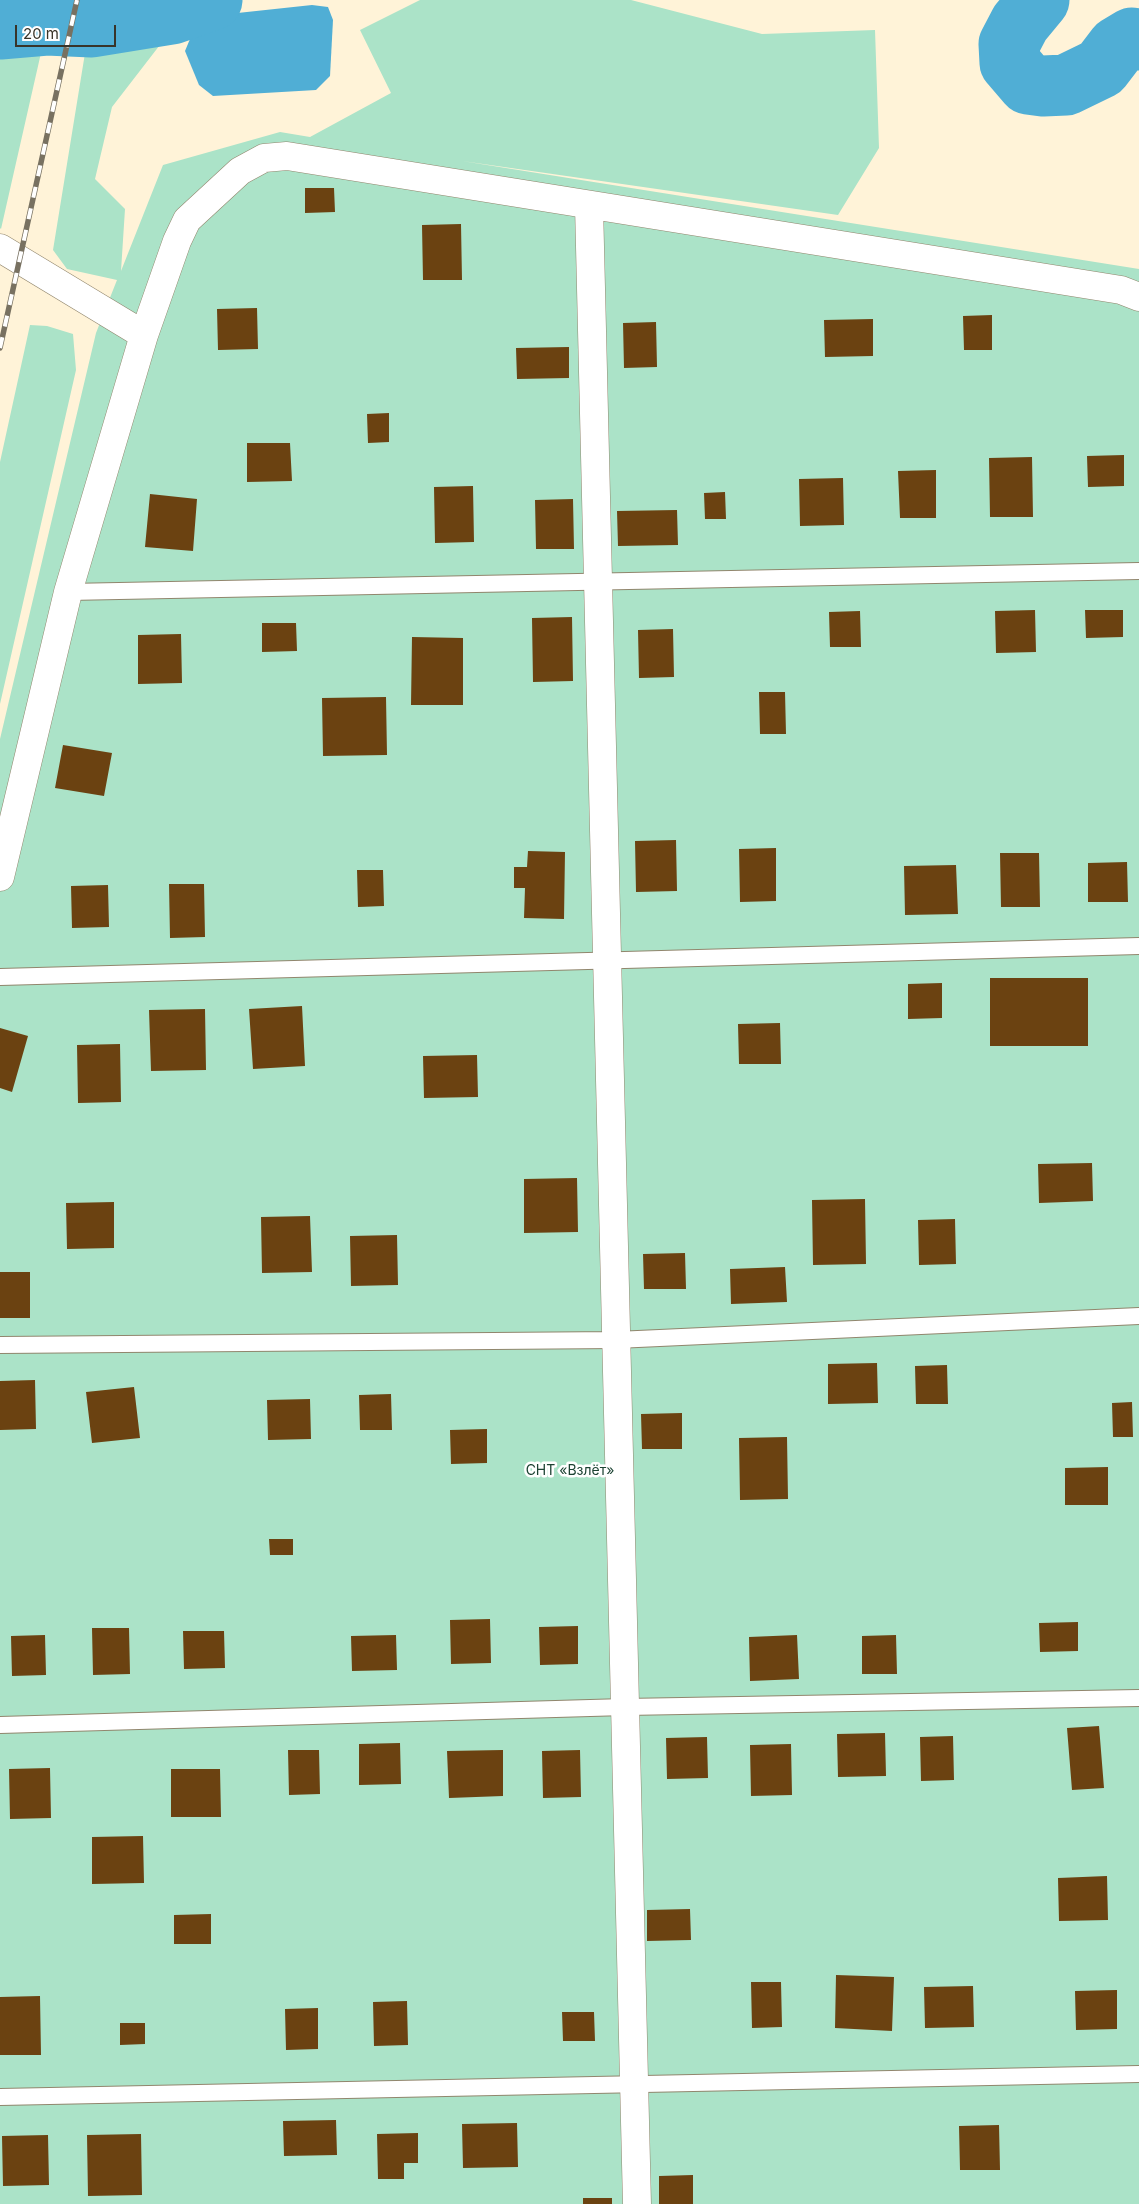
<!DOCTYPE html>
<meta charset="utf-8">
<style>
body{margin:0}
#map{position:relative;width:1139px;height:2204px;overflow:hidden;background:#fff3d8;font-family:Inter,sans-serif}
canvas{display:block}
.scale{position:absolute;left:15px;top:25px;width:101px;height:22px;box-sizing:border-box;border:2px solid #383429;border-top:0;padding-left:6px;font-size:15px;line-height:18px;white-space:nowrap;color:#383429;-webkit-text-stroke:4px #fff;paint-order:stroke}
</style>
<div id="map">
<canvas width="1139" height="2204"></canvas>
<div class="scale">20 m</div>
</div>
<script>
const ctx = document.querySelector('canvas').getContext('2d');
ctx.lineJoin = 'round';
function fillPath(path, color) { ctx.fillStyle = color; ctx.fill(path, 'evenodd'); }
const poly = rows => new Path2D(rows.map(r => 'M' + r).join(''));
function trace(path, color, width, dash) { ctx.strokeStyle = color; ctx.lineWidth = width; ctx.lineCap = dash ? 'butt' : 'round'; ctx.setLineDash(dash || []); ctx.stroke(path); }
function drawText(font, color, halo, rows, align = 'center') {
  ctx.font = font + ' Inter,sans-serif'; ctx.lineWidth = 5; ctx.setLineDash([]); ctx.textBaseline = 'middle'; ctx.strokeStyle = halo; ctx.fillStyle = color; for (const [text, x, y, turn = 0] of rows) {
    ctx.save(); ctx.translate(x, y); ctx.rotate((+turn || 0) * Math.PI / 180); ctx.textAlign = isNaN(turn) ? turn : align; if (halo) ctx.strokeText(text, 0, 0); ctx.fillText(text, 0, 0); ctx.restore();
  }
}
const green = poly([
 [0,0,53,0,1,229,0,228],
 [420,0,631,0,762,34,875,30,879,148,838,215,462,161,1139,269,1139,2204,0,2204,0,739,96,333,117,280,67,269,53,250,86,47,104,39,173,28,112,107,95,179,125,209,121,271,163,165,280,132,310,137,391,93,360,30],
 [30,325,47,326,73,334,76,370,0,704,0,462]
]);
const water = poly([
 [312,5,328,7,333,20,330,76,316,90,213,96,199,85,185,51,195,27,219,15]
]);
const river = poly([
 [1039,0,1020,23,1009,44,1010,63,1028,84,1043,86,1066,85,1101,68,1117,47,1132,38,1139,40],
 [0,29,47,25,92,27,172,14,212,0]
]);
const building = poly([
 [305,188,334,188,335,212,305,213],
 [461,224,462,280,423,280,422,225],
 [257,308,258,349,218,350,217,309],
 [992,315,992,350,964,350,963,316],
 [873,319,873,356,825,357,824,320],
 [656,322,657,367,624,368,623,323],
 [569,347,569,378,517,379,516,348],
 [389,413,389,442,368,443,367,414],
 [247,443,290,443,292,481,247,482],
 [1124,455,1124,486,1088,487,1087,456],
 [1032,457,1033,517,990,517,989,458],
 [936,470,936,518,900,518,898,471],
 [843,478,844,525,800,526,799,479],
 [473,486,474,542,435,543,434,487],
 [725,492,726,519,705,519,704,493],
 [150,494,197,499,193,551,145,547],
 [573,499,574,549,536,549,535,500],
 [677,510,678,545,618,546,617,511],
 [1035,610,1036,652,996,653,995,611],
 [1085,610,1123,610,1123,637,1086,638],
 [860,611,861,647,830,647,829,612],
 [572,617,573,681,533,682,532,618],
 [262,623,296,623,297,651,262,652],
 [673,629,674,677,639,678,638,630],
 [181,634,182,683,138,684,138,635],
 [412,637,463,638,463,705,411,705],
 [759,692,785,692,786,734,760,734],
 [386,697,387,755,323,756,322,698],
 [63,745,112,753,104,796,55,788],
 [676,840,677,891,636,892,635,841],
 [776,848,776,901,740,902,739,849],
 [528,851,565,852,564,919,524,918,525,888,514,888,514,867,527,867],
 [1000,853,1039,853,1040,907,1001,907],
 [1127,862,1128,902,1088,902,1088,863],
 [956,865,958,914,905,915,904,866],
 [357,870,383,870,384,906,358,907],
 [169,884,204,884,205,937,170,938],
 [108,885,109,927,72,928,71,886],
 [990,978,1088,978,1088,1046,990,1046],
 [942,983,942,1018,908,1019,908,984],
 [302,1006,305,1066,253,1069,249,1009],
 [205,1009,206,1070,151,1071,149,1010],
 [780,1023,781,1064,739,1064,738,1024],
 [0,1028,28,1036,12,1092,0,1088],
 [120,1044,121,1102,78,1103,77,1045],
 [477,1055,478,1097,424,1098,423,1056],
 [1092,1163,1093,1201,1039,1203,1038,1164],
 [577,1178,578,1232,524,1233,524,1179],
 [865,1199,866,1264,813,1265,812,1200],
 [114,1202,114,1248,67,1249,66,1203],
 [310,1216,312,1272,262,1273,261,1217],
 [955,1219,956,1264,919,1265,918,1220],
 [397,1235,398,1285,351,1286,350,1236],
 [685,1253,686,1289,644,1289,643,1254],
 [785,1267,787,1302,731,1304,730,1269],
 [0,1272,30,1272,30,1318,0,1318],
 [877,1363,878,1403,828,1404,828,1364],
 [947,1365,948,1404,916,1404,915,1366],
 [35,1380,36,1429,0,1430,0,1381],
 [134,1387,140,1438,92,1443,86,1392],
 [391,1394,392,1430,360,1430,359,1395],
 [310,1399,311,1439,268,1440,267,1400],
 [1132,1402,1133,1437,1113,1437,1112,1403],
 [682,1413,682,1449,642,1449,641,1414],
 [487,1429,487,1463,451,1464,450,1430],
 [787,1437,788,1499,740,1500,739,1438],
 [1108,1467,1108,1505,1065,1505,1065,1468],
 [269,1539,293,1539,293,1555,270,1555],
 [490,1619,491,1663,451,1664,450,1620],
 [1078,1622,1078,1651,1040,1652,1039,1623],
 [578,1626,578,1664,540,1665,539,1627],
 [92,1628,129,1628,130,1674,93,1675],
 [183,1631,224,1631,225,1668,184,1669],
 [45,1635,46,1675,12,1676,11,1636],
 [396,1635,397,1670,352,1671,351,1636],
 [797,1635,799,1679,750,1681,749,1637],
 [896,1635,897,1674,862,1674,862,1636],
 [1099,1726,1104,1788,1072,1790,1067,1728],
 [885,1733,886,1776,838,1777,837,1734],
 [953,1736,954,1780,921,1781,920,1737],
 [707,1737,708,1778,667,1779,666,1738],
 [400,1743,401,1784,359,1785,359,1744],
 [791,1744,792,1795,751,1796,750,1745],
 [288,1750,319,1750,320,1794,289,1795],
 [503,1750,503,1796,449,1798,447,1751],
 [580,1750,581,1797,543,1798,542,1751],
 [50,1768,51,1818,10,1819,9,1769],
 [171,1769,220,1769,221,1817,171,1817],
 [143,1836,144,1883,92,1884,92,1837],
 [1107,1876,1108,1920,1059,1921,1058,1878],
 [690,1909,691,1940,647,1941,647,1910],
 [211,1914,211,1944,174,1944,174,1915],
 [836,1975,894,1977,892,2031,835,2028],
 [751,1982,781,1982,782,2027,752,2028],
 [973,1986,974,2027,925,2028,924,1987],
 [1117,1990,1117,2029,1076,2030,1075,1991],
 [40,1996,41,2055,0,2055,0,1997],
 [407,2001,408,2045,374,2046,373,2002],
 [318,2008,318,2049,286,2050,285,2009],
 [562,2012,594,2012,595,2041,563,2041],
 [120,2023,145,2023,145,2044,120,2045],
 [336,2120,337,2155,284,2156,283,2121],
 [517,2123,518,2167,463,2168,462,2124],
 [999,2125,1000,2170,960,2170,959,2126],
 [418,2133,418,2163,404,2163,404,2179,378,2179,377,2134],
 [141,2134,142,2195,88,2196,87,2135],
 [48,2135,49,2185,3,2186,2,2136],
 [693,2175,693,2204,659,2204,659,2176],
 [583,2198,612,2198,612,2204,583,2204]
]);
const lane = poly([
 [68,592,1139,571],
 [0,977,1139,946],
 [0,1345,616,1340,1139,1316],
 [0,1725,625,1707,1139,1698],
 [0,2097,1139,2074]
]);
const street = poly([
 [589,205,637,2204],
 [0,248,144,335],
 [0,877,68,592,144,335,177,241,187,220,240,171,264,158,287,156,1121,290,1139,297]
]);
const rail = poly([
 [0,348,77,0]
]);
const parkNames = [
 ["СНТ «Взлёт»",570,1471]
];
fillPath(green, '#abe3c8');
fillPath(water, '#50aed5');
trace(river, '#50aed5', 61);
fillPath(building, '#6b4211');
trace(lane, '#91866d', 18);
trace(street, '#91866d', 29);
trace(lane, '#fff', 16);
trace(street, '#fff', 28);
trace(rail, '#787161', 5.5);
trace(rail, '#fff', 4, [11]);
drawText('14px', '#1c4333', '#fff', parkNames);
</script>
